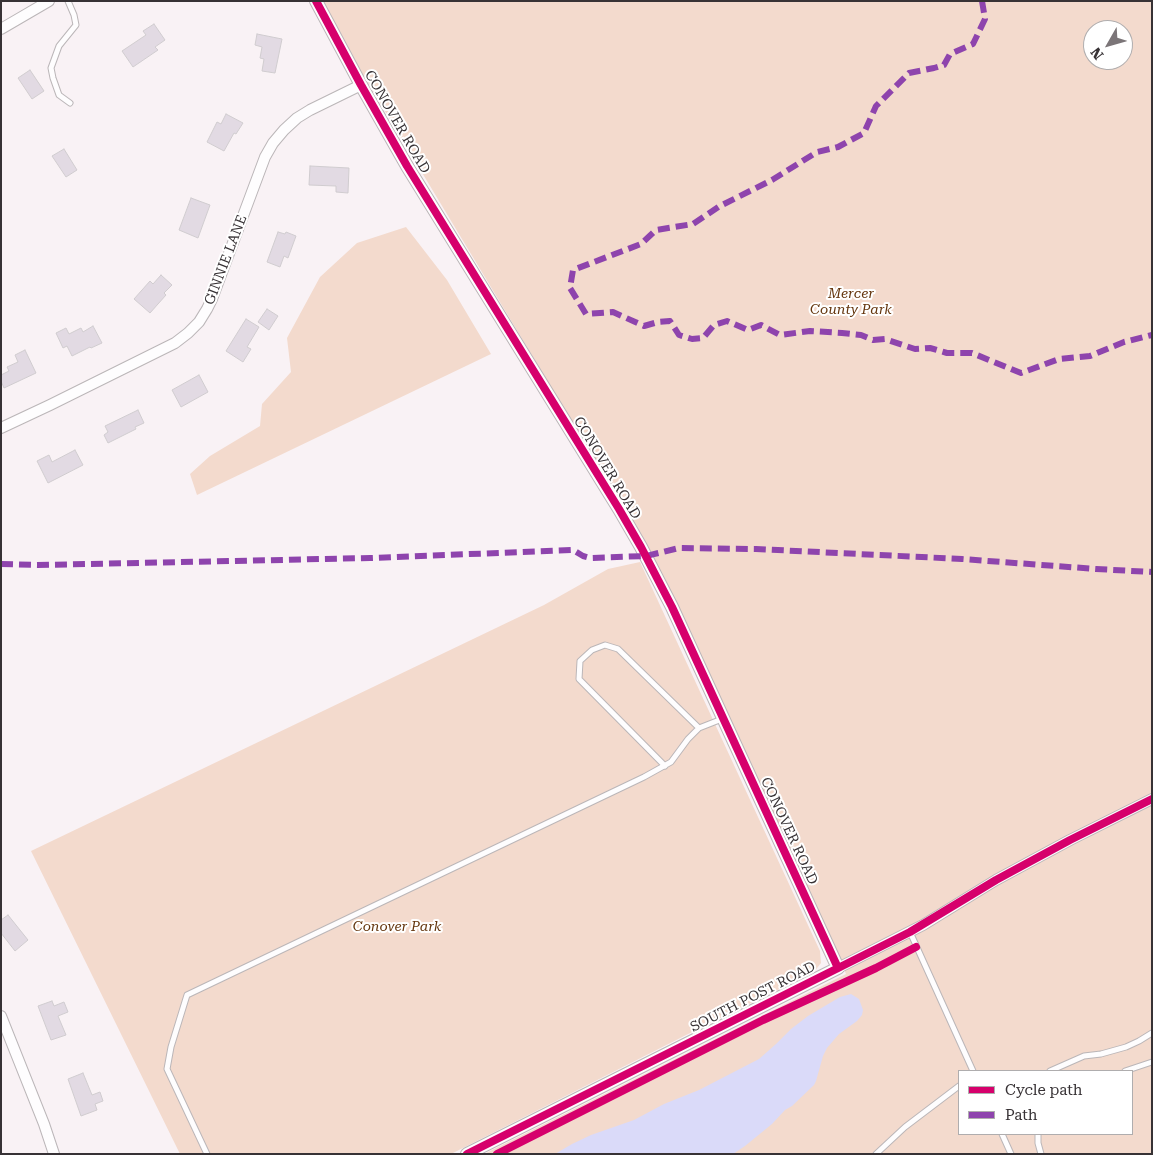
<!DOCTYPE html>
<style>
body{margin:0}
#map{position:relative;width:1153px;height:1155px;overflow:hidden;background:#f9f2f5;font-family:"Roboto Serif",serif}
canvas{display:block}
.frame{position:absolute;inset:0;border:2px solid #373235;pointer-events:none}
.legend{position:absolute;left:958px;top:1070px;width:175px;height:65px;box-sizing:border-box;background:#fff;border:1px solid #afadae;margin:0;padding:6px 9px;list-style:none;font-size:15px;color:#373235}
.legend li{display:flex;align-items:center;gap:10px;height:25px}
.legend b{width:25px;border:1px solid #afadae}
.north{position:absolute;left:1083px;top:20px;width:50px;height:50px;box-sizing:border-box;background:#fff;border:1px solid #afadae;border-radius:50%;rotate:232deg;font-size:14px;font-weight:700;line-height:20px;text-align:center;color:#373235}
.north::after{content:'';display:block;margin:auto;width:18px;height:22px;background:#7b7578;clip-path:polygon(50% 0,100% 100%,50% 72%,0 100%)}
</style>
<div id="map">
<canvas width="1153" height="1155"></canvas>
<div class="frame"></div>
<ul class="legend">
<li><b style="height:6px;background:#d6006c"></b>Cycle path</li>
<li><b style="height:6px;background:#8e44ad"></b>Path</li>
</ul>
<div class="north">N</div>
</div>
<script>
const ctx = document.querySelector('canvas').getContext('2d');
ctx.lineJoin = 'round';
function fillPath(path, color) { ctx.fillStyle = color; ctx.fill(path, 'evenodd'); }
const poly = rows => new Path2D(rows.map(r => 'M' + r).join(''));
function trace(path, color, width, dash) { ctx.strokeStyle = color; ctx.lineWidth = width; ctx.lineCap = dash ? 'butt' : 'round'; ctx.setLineDash(dash || []); ctx.stroke(path); }
function drawText(font, color, halo, rows, align = 'center') {
  ctx.font = font + ' "Roboto Serif",serif'; ctx.lineWidth = 4; ctx.setLineDash([]); ctx.textBaseline = 'middle'; ctx.strokeStyle = halo; ctx.fillStyle = color; for (const [text, x, y, turn = 0] of rows) {
    ctx.save(); ctx.translate(x, y); ctx.rotate((+turn || 0) * Math.PI / 180); ctx.textAlign = isNaN(turn) ? turn : align; if (halo) ctx.strokeText(text, 0, 0); ctx.fillText(text, 0, 0); ctx.restore();
  }
}
const green = poly([
 [323,1,1152,1,1152,1154,484,1154,846,974,835,949,651,553,362,73],
 [1093,30,1123,30,1123,60,1093,60],
 [959,1071,1132,1071,1132,1134,959,1134],
 [406,227,447,280,491,354,197,495,190,474,210,456,260,426,262,404,291,372,287,338,320,277,357,243],
 [640,562,820,951,821,963,814,972,702,1027,451,1154,180,1154,31,851,544,605,608,569]
]);
const water = poly([
 [851,994,859,999,863,1010,862,1015,857,1021,839,1034,827,1048,823,1056,816,1081,814,1085,792,1106,785,1110,772,1124,745,1146,733,1154,555,1154,572,1144,591,1135,634,1120,664,1104,699,1090,759,1059,776,1044,791,1029,808,1016,840,997]
]);
const building = poly([
 [154,24,165,40,155,47,158,50,133,67,122,51,146,35,143,31,154,24],
 [257,34,282,39,275,73,262,71,264,59,260,58,262,47,255,45,257,34],
 [30,70,44,91,32,99,18,78,30,70],
 [226,114,243,123,236,134,234,133,224,151,207,142,217,122,221,124,226,114],
 [64,149,77,170,66,177,52,156,64,149],
 [310,166,349,168,348,193,336,192,336,186,309,185,310,166],
 [191,198,210,205,198,238,179,230,191,198],
 [278,232,285,234,286,232,296,236,288,258,284,256,280,267,267,262,278,232],
 [161,275,172,285,164,293,166,295,150,313,134,299,150,281,153,284,161,275],
 [267,309,278,316,269,330,258,322,267,309],
 [246,319,259,327,247,347,251,349,243,362,226,351,246,319],
 [93,326,102,343,91,348,90,347,72,356,67,346,63,348,56,333,66,328,69,334,81,328,83,332,93,326],
 [25,350,36,373,4,388,1,381,1,375,9,371,7,367,18,362,15,355,25,350],
 [199,375,208,392,181,407,172,390,199,375],
 [138,410,144,423,135,427,136,429,108,443,104,435,108,432,105,426,138,410],
 [75,450,83,465,48,483,37,461,49,455,52,462,75,450],
 [8,915,28,940,15,951,1,933,1,920,8,915],
 [52,1001,54,1006,64,1002,68,1012,58,1016,66,1035,51,1040,38,1006,52,1001],
 [83,1073,92,1095,100,1092,103,1101,95,1104,97,1110,81,1116,68,1079,83,1073]
]);
const service = poly([
 [68,1,74,15,76,25,59,46,51,68,53,78,59,95,70,103],
 [665,766,579,679,580,661,592,650,605,645,618,649,699,728],
 [910,932,973,1071],
 [1050,1071,1084,1056,1101,1054,1126,1047,1139,1041,1152,1033],
 [1125,1071,1152,1062],
 [1002,1134,1011,1154],
 [1038,1134,1038,1143,1041,1154],
 [207,1154,167,1069,171,1047,187,995,644,777,671,762,688,739,699,728,722,719],
 [876,1154,905,1127,959,1086]
]);
const minor = poly([
 [1,29,49,1],
 [1,428,50,405,175,343,188,333,199,322,207,309,212,299,265,157,273,143,284,130,297,118,310,110,361,85],
 [838,968,923,925,996,880,1070,840,1152,799],
 [1,1016,44,1124,54,1154]
]);
const tertiary = poly([
 [316,1,361,85,407,166,619,509,641,547,672,607,838,968,467,1154]
]);
const quiet = poly([
 [982,1,985,19,973,44,950,54,944,65,934,68,909,73,876,106,864,133,838,147,817,152,772,180,720,206,693,224,656,230,641,244,573,270,570,288,586,314,613,312,644,326,658,322,670,321,679,335,692,339,703,338,714,325,727,321,748,330,761,325,780,335,810,331,842,333,861,335,873,340,885,339,915,349,930,348,947,353,972,353,1021,373,1059,359,1090,356,1124,342,1152,335],
 [1,564,37,565,139,563,370,558,573,550,583,556,590,558,646,556,679,548,756,549,962,559,1096,569,1152,572]
]);
const cycleway = poly([
 [316,1,361,85,407,166,619,509,641,547,672,607,838,968],
 [467,1154,910,932,996,880,1070,840,1152,799],
 [497,1154,763,1020,876,968,916,947]
]);
const streetNames = [
 ["CONOVER ROAD",397,122,60],
 ["GINNIE LANE",226,260,-69],
 ["CONOVER ROAD",607,468,59],
 ["CONOVER ROAD",789,831,65],
 ["SOUTH POST ROAD",753,997,-27]
];
const parkNames = [
 ["Mercer",851,294],
 ["County Park",851,310],
 ["Conover Park",397,927]
];
fillPath(green, '#f3dacd');
fillPath(water, '#dadaf9');
fillPath(building, '#e2dae3');
trace(building, '#d0cccf', 1);
trace(service, '#bbb6b8', 7);
trace(minor, '#bbb6b8', 12);
trace(tertiary, '#bbb6b8', 14);
trace(service, '#fefdfe', 5);
trace(minor, '#fefdfe', 10);
trace(tertiary, '#fefdfe', 12);
trace(quiet, '#8e44ad', 6, [12, 6]);
trace(cycleway, '#d6006c', 8);
drawText('14px', '#373235', '#fff', streetNames);
drawText('italic 14px', '#64350d', '#fff', parkNames);
</script>
